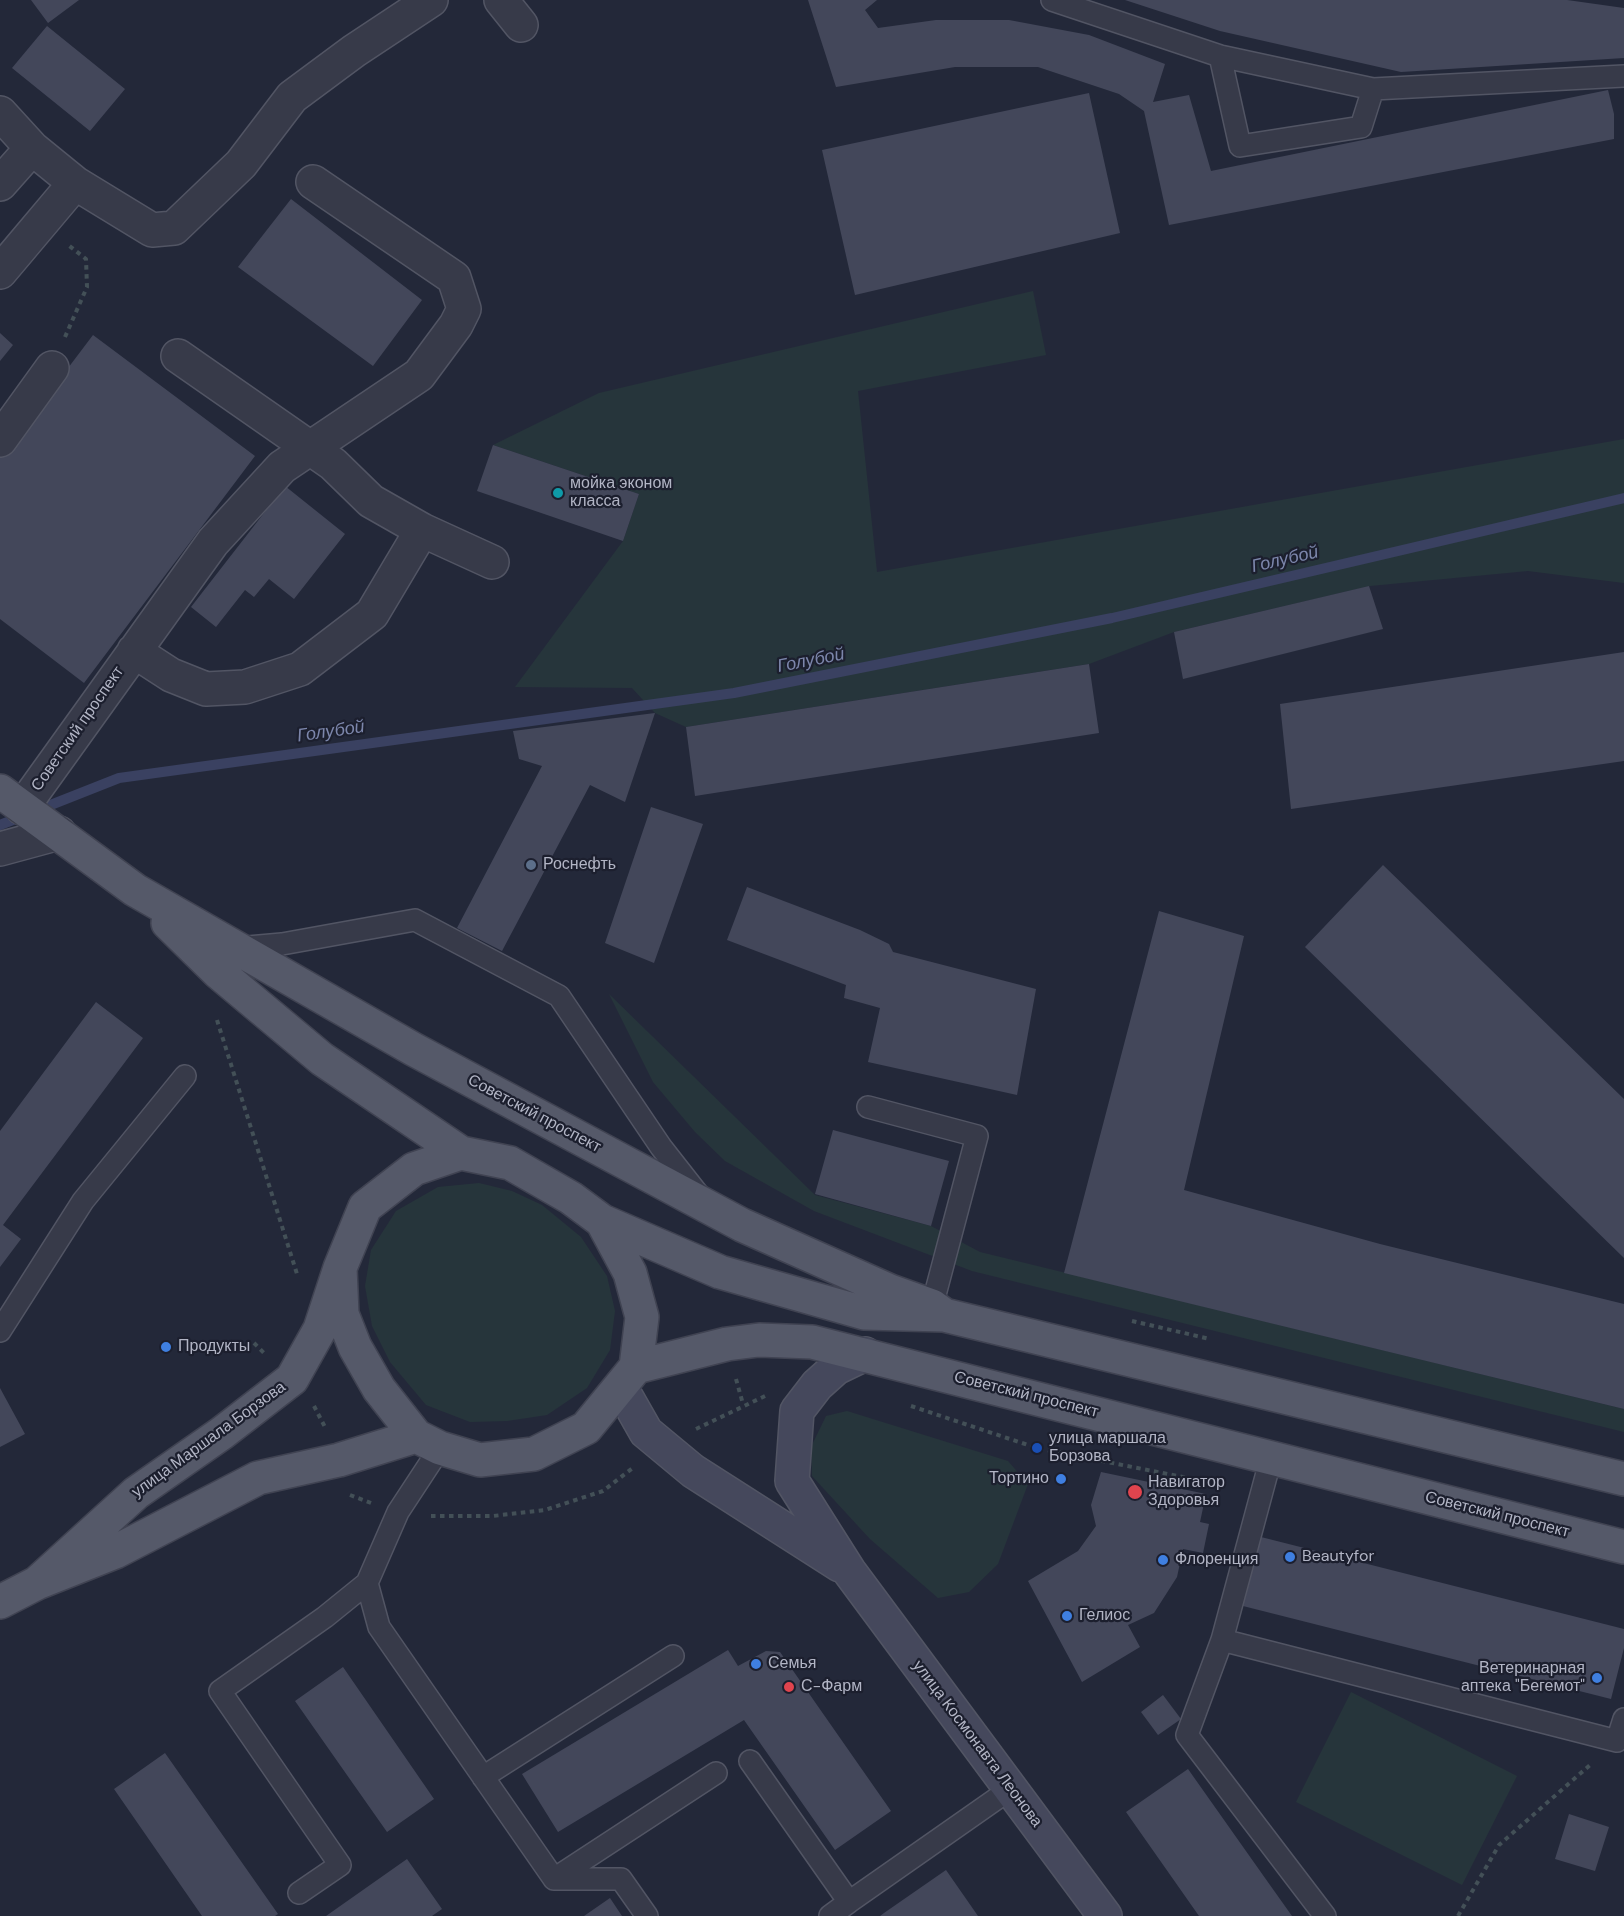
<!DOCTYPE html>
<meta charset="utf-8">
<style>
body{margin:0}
canvas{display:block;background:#232839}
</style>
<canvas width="1624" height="1916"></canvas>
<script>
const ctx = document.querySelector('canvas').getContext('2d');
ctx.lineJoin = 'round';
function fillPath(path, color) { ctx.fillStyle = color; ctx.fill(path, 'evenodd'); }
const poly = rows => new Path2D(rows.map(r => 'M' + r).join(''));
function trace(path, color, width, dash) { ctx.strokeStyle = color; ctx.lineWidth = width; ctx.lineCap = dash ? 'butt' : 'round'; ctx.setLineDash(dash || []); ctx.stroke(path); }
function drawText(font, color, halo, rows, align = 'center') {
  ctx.font = font + ' "DM Sans",sans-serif'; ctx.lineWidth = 4.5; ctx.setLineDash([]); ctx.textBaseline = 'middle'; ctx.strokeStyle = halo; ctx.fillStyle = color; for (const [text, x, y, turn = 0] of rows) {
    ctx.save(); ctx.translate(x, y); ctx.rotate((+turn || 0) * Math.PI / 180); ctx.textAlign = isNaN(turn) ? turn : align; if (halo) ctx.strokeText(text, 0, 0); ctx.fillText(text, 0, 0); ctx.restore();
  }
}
const green = poly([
 [1033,291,1046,355,858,391,877,572,1624,439,1624,583,1528,571,1370,586,1174,632,1089,664,686,727,655,713,632,688,515,687,623,541,639,494,493,445,599,393],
 [609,994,815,1195,931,1226,980,1252,1624,1409,1624,1432,972,1271,814,1211,725,1161,695,1132,653,1082],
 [479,1183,512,1191,542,1205,581,1237,607,1276,615,1311,610,1350,587,1388,547,1415,507,1421,470,1422,426,1405,390,1362,372,1326,365,1286,371,1250,396,1211,438,1187],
 [847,1411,1008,1461,1028,1484,998,1564,969,1592,938,1598,870,1539,812,1476,811,1447,826,1416],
 [1351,1692,1517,1776,1462,1885,1296,1802]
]);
const stream = poly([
 [0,825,119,778,734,693,1112,618,1624,498]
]);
const building = poly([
 [31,0,79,0,48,23],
 [808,0,877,0,865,10,878,28,936,20,1009,20,1089,35,1165,64,1153,102,1189,95,1211,171,1608,90,1614,114,1614,139,1169,225,1144,111,1119,94,1038,67,955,67,836,87],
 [1125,0,1567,0,1624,8,1624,58,1401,72,1220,31],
 [47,26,125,89,90,131,12,68],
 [1089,93,1120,233,855,295,822,150],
 [291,199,422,300,373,366,238,267],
 [0,333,13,345,0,361],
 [93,335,255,456,84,683,0,619,0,458],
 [493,445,639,494,623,541,477,491],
 [285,486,345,534,294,599,269,579,254,597,245,590,216,627,191,607],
 [1369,586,1383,629,1183,679,1174,632],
 [1624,652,1624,761,1291,809,1280,704],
 [1089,664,1099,733,695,796,686,727],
 [655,713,625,802,590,785,502,951,457,928,542,766,519,759,513,731],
 [651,807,703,824,654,963,605,943],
 [1383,865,1624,1099,1624,1258,1305,947],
 [747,887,860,930,889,944,893,952,1036,989,1017,1095,868,1062,880,1008,844,998,846,985,727,940],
 [1159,911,1244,936,1184,1190,1380,1244,1624,1304,1624,1409,1064,1273],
 [96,1002,143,1038,3,1225,21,1239,0,1267,0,1131],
 [833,1130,949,1161,931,1226,815,1194],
 [0,1388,25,1434,0,1447],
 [1101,1472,1206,1494,1200,1522,1209,1524,1203,1553,1183,1549,1177,1577,1154,1613,1128,1625,1140,1647,1082,1682,1028,1581,1078,1551,1096,1526,1091,1505],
 [1257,1536,1624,1629,1624,1648,1611,1699,1239,1605],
 [728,1650,738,1666,766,1651,780,1652,891,1811,835,1850,744,1720,558,1832,522,1774],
 [343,1667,434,1799,387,1832,295,1701],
 [1163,1695,1181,1719,1158,1735,1141,1712],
 [165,1753,278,1914,275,1916,202,1916,114,1789],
 [1188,1769,1265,1878,1292,1916,1199,1916,1126,1812],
 [1569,1814,1609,1827,1595,1871,1555,1859],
 [407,1859,442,1909,432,1916,326,1916],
 [946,1870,978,1916,880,1916,884,1913],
 [610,1898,622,1916,584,1916]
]);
const path = poly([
 [65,337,87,287,86,259,67,244],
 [217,1020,297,1274],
 [1132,1321,1210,1339],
 [254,1343,266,1355],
 [736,1379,743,1404],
 [314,1406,326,1429],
 [911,1406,1037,1448,1208,1482],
 [696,1429,765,1396],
 [350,1495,371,1503],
 [431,1516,493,1516,545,1510,603,1491,634,1467],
 [1458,1916,1499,1845,1590,1765]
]);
const lane = poly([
 [1052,0,1220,56,1373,89,1624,76],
 [1220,56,1240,146,1361,127,1373,89],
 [237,948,282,944,415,920,559,996,661,1147,701,1198],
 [868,1107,977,1136,932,1306],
 [0,1331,83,1201,185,1076],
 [440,1448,398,1512,367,1583,379,1627,554,1879,716,1773],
 [1271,1458,1222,1640,1187,1735,1325,1916],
 [1222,1640,1617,1741,1624,1719],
 [750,1761,849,1902,1009,1790],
 [483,1777,673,1656],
 [554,1879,621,1879,647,1916],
 [299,1893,340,1865,220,1691,325,1617,367,1583],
 [830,1916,849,1902]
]);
const street = poly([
 [501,0,521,25],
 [0,113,32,148,75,183,152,230,174,228,241,164,292,97,354,51,431,0],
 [0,184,32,148],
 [0,272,75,183],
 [178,356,333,464,371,501,422,530],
 [0,440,52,368],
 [134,651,171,675,206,689,245,687,300,669,372,614,422,530,492,562],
 [22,808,213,542,282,467,419,375,456,325,464,309,454,278,313,182],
 [0,849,59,833]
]);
const secondary = poly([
 [865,1354,836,1368,817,1385,797,1411,792,1481,849,1571,1105,1916],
 [621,1388,646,1432,693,1471,840,1565]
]);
const primary = poly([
 [0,791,135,890,413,1049,742,1225,890,1291,932,1306,944,1315],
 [168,923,218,972,322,1059,461,1153],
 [602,1221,720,1272,864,1313,944,1315,1624,1479],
 [636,1367,727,1344,759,1340,812,1342,1624,1547],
 [37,1583,136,1493,222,1433,292,1379,320,1329,340,1268,365,1207,414,1169,461,1153,510,1163,571,1198,602,1221,630,1273,642,1317,636,1367,586,1428,534,1454,480,1460,440,1448,416,1436,379,1389,355,1347,342,1314,340,1268],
 [0,1602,37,1583,115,1552,258,1478,339,1460,416,1436]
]);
const markers = [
 [558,493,6,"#0f9aa8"],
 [531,865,6,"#5c6f8a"],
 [166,1347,6,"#3f7fe0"],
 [1037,1448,6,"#1a4fb4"],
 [1061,1479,6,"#3f7fe0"],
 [1135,1492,8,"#e0444e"],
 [1290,1557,6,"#3f7fe0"],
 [1163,1560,6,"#3f7fe0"],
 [1067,1616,6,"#3f7fe0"],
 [756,1664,6,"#3f7fe0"],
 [1597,1678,6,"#3f7fe0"],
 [789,1687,6,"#e0444e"]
];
const poiNames = [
 ["мойка эконом",570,484],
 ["класса",570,502],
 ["Роснефть",543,865],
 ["Продукты",178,1347],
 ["улица маршала",1049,1439],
 ["Борзова",1049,1457],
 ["Тортино",1049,1479,"right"],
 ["Навигатор",1148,1483],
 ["Здоровья",1148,1501],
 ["Beautyfor",1302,1557],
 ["Флоренция",1175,1560],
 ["Гелиос",1079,1616],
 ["Семья",768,1664],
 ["Ветеринарная",1585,1669,"right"],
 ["аптека \"Бегемот\"",1585,1687,"right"],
 ["С-Фарм",801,1687]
];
const streetNames = [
 ["Советский проспект",78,729,-55],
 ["Советский проспект",534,1114,28],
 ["Советский проспект",1026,1395,14],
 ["улица Маршала Борзова",209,1440,-36],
 ["Советский проспект",1497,1515,14],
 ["улица Космонавта Леонова",977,1744,53]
];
const waterNames = [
 ["Голубой",1285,560,-13],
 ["Голубой",811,661,-11],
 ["Голубой",331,732,-8]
];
fillPath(green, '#26353b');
trace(stream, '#3a4161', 10);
fillPath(building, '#43475a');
trace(lane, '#525564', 24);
trace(street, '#525564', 36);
trace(secondary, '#525564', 36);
trace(primary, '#404352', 36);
trace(path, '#435057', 4, [4.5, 4.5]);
trace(lane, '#373a49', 21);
trace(street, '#373a49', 33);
trace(secondary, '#45485c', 33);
trace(primary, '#555969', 33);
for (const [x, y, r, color] of markers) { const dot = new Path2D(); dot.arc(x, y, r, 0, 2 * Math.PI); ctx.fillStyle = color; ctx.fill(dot); trace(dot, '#1c1f2e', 2); }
drawText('16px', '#b2b5c5', '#1c1f2e', poiNames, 'left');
drawText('16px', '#b2b5c5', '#1c1f2e', streetNames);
drawText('italic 18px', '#7c86ab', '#1c1f2e', waterNames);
</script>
